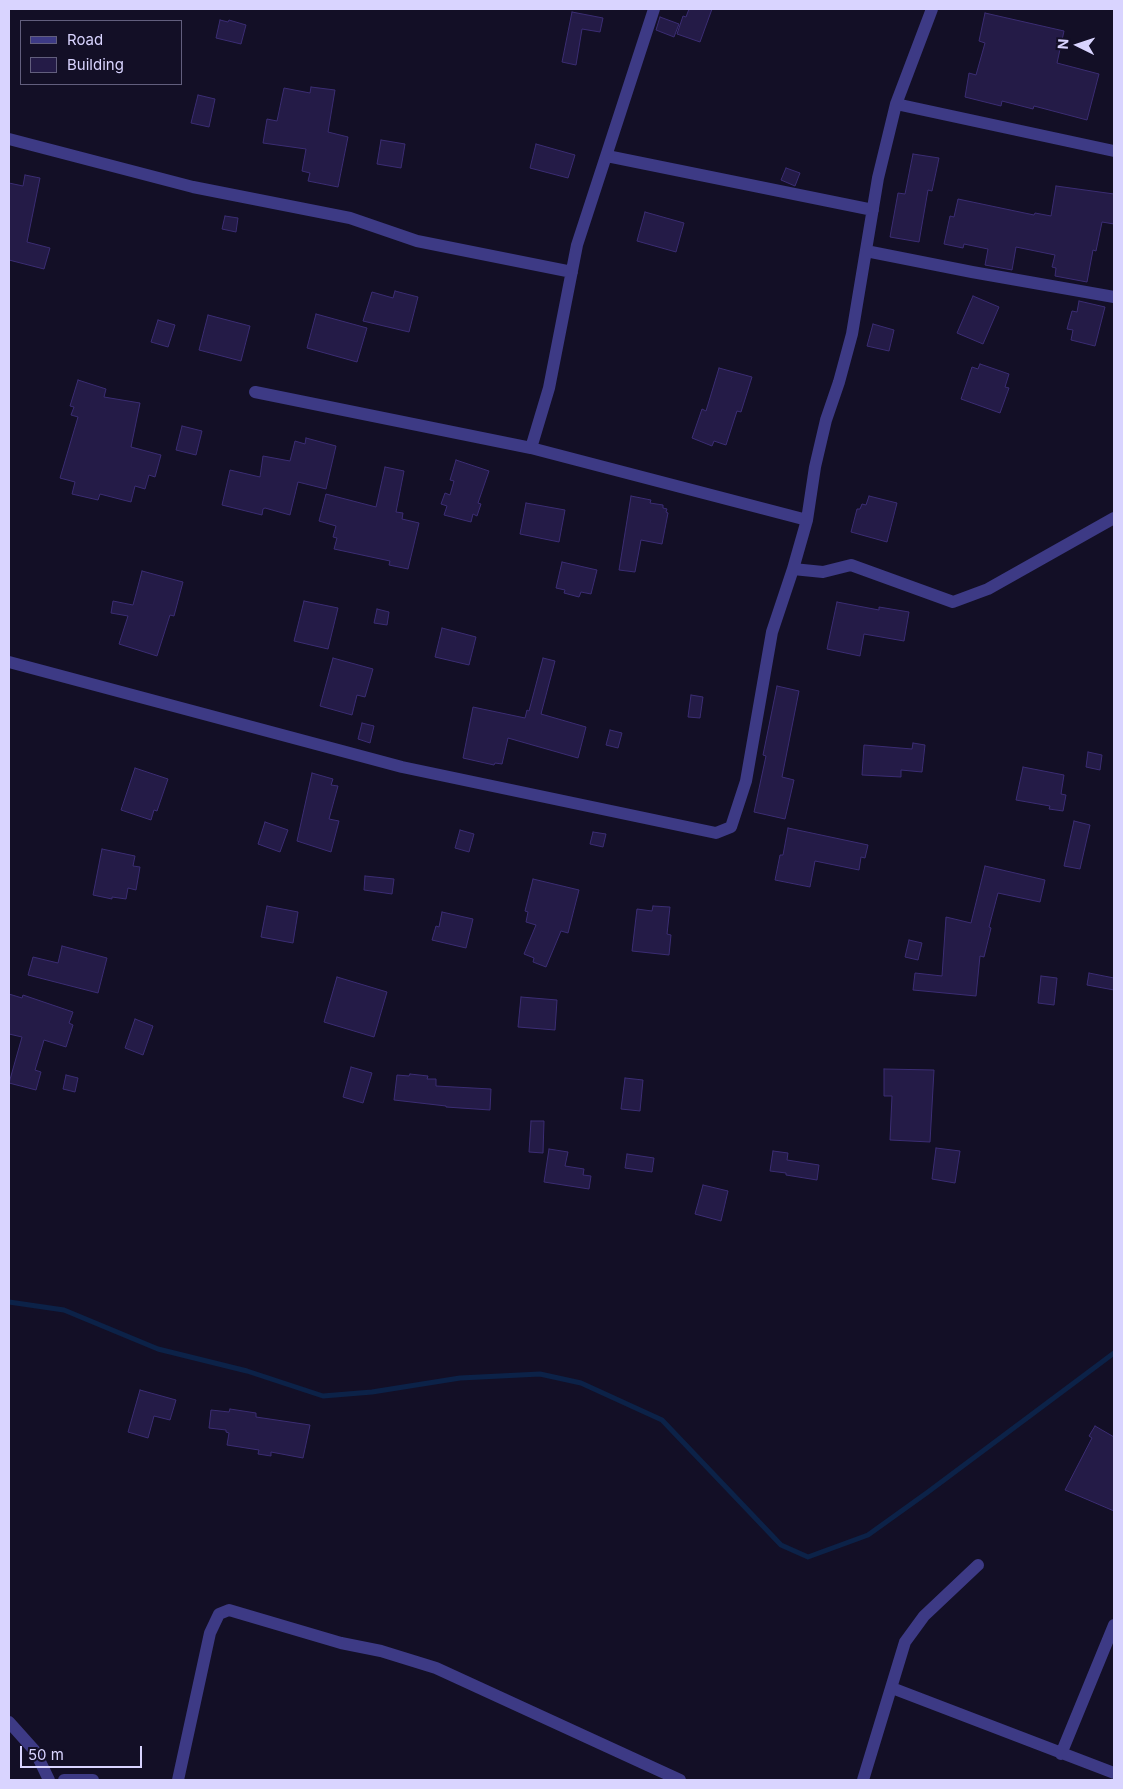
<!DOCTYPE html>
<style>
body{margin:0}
#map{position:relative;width:1123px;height:1789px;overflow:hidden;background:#130f26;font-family:Inter,sans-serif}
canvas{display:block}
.frame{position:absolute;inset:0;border:10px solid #d9d4ff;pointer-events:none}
.legend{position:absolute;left:20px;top:20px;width:162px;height:65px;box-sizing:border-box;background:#130f26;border:1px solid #625e7d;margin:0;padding:6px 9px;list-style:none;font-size:15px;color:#d9d4ff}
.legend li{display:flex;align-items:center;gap:10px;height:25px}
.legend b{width:25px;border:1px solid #625e7d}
.north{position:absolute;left:1053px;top:20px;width:50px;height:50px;-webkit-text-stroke:4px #130f26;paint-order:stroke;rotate:274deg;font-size:14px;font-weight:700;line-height:20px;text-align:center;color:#d9d4ff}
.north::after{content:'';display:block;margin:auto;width:18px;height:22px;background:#d9d4ff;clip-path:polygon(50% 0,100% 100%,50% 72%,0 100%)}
.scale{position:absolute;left:20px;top:1746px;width:122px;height:22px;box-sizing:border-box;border:2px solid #d9d4ff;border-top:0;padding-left:6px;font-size:15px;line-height:18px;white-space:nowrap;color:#d9d4ff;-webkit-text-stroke:4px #130f26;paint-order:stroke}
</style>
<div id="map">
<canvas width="1123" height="1789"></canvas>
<div class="frame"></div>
<ul class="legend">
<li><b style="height:6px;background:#3d3a85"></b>Road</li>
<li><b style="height:14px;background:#241b47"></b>Building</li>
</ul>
<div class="north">N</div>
<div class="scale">50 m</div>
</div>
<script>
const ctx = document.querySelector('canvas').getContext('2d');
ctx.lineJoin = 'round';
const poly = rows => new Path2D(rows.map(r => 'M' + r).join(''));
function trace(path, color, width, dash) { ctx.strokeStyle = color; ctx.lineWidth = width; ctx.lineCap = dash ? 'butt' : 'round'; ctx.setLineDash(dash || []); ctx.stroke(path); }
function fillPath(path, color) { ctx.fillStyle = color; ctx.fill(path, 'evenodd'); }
const stream = poly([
 [9,1302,64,1310,158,1349,247,1371,323,1396,372,1392,460,1378,540,1374,581,1383,662,1420,781,1545,808,1557,868,1535,928,1492,1114,1353]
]);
const building = poly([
 [689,9,712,9,700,42,677,34,683,16,686,17,689,9],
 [572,12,603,18,600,32,582,29,576,65,562,62,572,12],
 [985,13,1064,31,1057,63,1099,74,1087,120,1034,106,1033,109,1002,101,1001,106,965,97,969,73,976,75,985,43,979,41,985,13],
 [660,17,679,24,674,37,656,30,660,17],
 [220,20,228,22,229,20,246,25,241,44,216,38,220,20],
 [311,87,335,90,328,132,348,137,338,187,308,181,310,173,302,171,306,149,263,143,267,119,277,121,284,88,310,93,311,87],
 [198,95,215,99,209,127,191,123,198,95],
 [381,140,405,144,401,168,377,164,381,140],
 [536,144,575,155,568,178,530,168,536,144],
 [913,154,939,158,932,191,928,190,919,242,890,237,898,193,905,194,913,154],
 [786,168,800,173,795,186,781,180,786,168],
 [25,175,40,178,27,242,50,248,44,269,9,260,9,183,23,186,25,175],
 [1056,186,1114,194,1114,224,1102,222,1096,251,1093,250,1087,282,1055,276,1056,268,1052,267,1055,255,1016,247,1012,270,985,265,988,249,964,244,963,248,944,244,950,216,954,217,958,199,1034,215,1035,213,1051,216,1056,186],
 [645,212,684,223,676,252,637,241,645,212],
 [225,216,238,218,236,232,222,229,225,216],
 [395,291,418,297,409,332,363,321,372,292,393,298,395,291],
 [973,296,999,307,983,344,957,333,973,296],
 [1079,301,1105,307,1095,346,1071,340,1073,330,1067,329,1072,311,1077,312,1079,301],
 [316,314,367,328,357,362,307,348,316,314],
 [208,315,250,326,241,361,199,350,208,315],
 [158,320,175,325,168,347,151,342,158,320],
 [873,324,894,330,889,351,867,346,873,324],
 [980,364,1009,374,1005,387,1009,388,1000,413,961,399,972,367,978,369,980,364],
 [719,368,752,377,741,412,737,411,726,445,714,441,712,446,692,438,702,409,706,411,719,368],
 [78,380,106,389,104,397,140,403,131,447,161,455,155,477,149,475,145,489,135,486,131,502,100,494,98,500,72,494,75,482,60,478,78,417,71,415,74,407,70,406,78,380],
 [182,426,202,431,196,455,176,450,182,426],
 [306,438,336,446,326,489,298,482,290,515,265,508,263,509,262,515,222,505,230,470,260,477,263,456,290,461,295,441,305,444,306,438],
 [456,460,489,471,478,503,481,504,477,516,473,514,471,522,444,515,447,506,441,504,445,493,450,495,454,481,450,480,456,460],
 [385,467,404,471,396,512,403,513,402,519,419,523,408,569,389,565,390,561,334,549,337,538,333,537,336,526,319,521,326,494,376,507,385,467],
 [631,496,651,500,650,503,663,505,663,508,667,509,666,512,668,513,662,544,641,540,635,572,619,570,631,496],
 [869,496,897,503,887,542,851,532,857,509,860,509,862,504,866,505,869,496],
 [526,503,565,510,559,542,520,534,526,503],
 [562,562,597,570,591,594,581,592,579,597,564,593,565,590,556,588,562,562],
 [142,571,183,582,174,616,170,615,157,656,119,644,128,616,111,613,113,601,133,605,142,571],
 [304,601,338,608,328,649,294,641,304,601],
 [837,602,879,610,879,607,909,612,904,641,864,634,860,656,827,649,837,602],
 [377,609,389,612,387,625,374,623,377,609],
 [442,628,476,637,469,665,435,657,442,628],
 [333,658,373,669,365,697,357,695,352,715,320,706,333,658],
 [543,658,555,661,541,714,586,727,578,758,508,738,502,764,495,763,494,765,463,758,473,707,525,718,527,710,529,711,543,658],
 [777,686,799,691,782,777,794,780,785,819,754,812,766,756,763,755,777,686],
 [691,695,703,697,700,718,688,717,691,695],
 [362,723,374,726,370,743,358,739,362,723],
 [610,730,622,733,618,748,606,745,610,730],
 [913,743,925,745,922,772,901,770,901,777,862,775,864,745,912,749,913,743],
 [1088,752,1102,755,1100,770,1086,767,1088,752],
 [1023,767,1064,775,1061,794,1066,795,1063,811,1049,809,1050,806,1016,800,1023,767],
 [135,768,168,779,157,811,154,810,151,820,121,810,135,768],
 [312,773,333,779,331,785,338,786,329,819,339,821,331,852,297,841,312,773],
 [1074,821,1090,825,1080,869,1064,866,1074,821],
 [265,822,288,830,280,852,258,844,265,822],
 [788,828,868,845,865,858,861,857,859,870,815,861,810,887,775,880,780,855,783,855,788,828],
 [460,830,474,834,469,852,455,848,460,830],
 [593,832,606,834,603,847,590,844,593,832],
 [102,849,135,856,133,866,140,867,136,890,128,888,126,899,112,897,112,899,93,895,102,849],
 [985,866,1045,880,1040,902,998,893,989,927,991,928,984,957,980,956,976,996,913,990,915,973,942,976,946,917,971,923,985,866],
 [365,876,394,879,392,894,364,890,365,876],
 [533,879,579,890,568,933,561,931,546,967,533,962,534,958,524,954,536,925,526,922,528,912,525,911,533,879],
 [267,906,298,912,293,943,261,937,267,906],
 [653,906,670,907,667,934,671,935,669,955,632,951,637,909,652,911,653,906],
 [442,912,473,919,466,948,432,940,436,926,439,927,442,912],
 [909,940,922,943,918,960,905,957,909,940],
 [62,946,107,958,98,993,28,975,33,957,58,963,62,946],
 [1089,973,1114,978,1114,990,1087,985,1089,973],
 [1041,976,1057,978,1054,1005,1038,1003,1041,976],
 [337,977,387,992,374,1037,324,1022,337,977],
 [9,994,22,998,23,995,73,1012,69,1023,73,1025,66,1047,44,1040,35,1070,41,1072,36,1090,9,1083,22,1037,9,1034,9,994],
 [521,997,557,1000,555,1030,518,1027,521,997],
 [135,1019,153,1026,143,1055,125,1048,135,1019],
 [351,1067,372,1073,363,1103,343,1097,351,1067],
 [884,1069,934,1070,930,1142,890,1140,892,1096,884,1096,884,1069],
 [410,1074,428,1076,427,1079,436,1079,436,1086,491,1089,490,1110,446,1107,446,1106,394,1100,397,1075,409,1076,410,1074],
 [66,1075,78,1078,75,1092,63,1089,66,1075],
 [625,1078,643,1080,640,1111,621,1109,625,1078],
 [531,1121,544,1121,543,1153,529,1152,531,1121],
 [936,1148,960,1151,955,1183,932,1179,936,1148],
 [549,1149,568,1152,565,1166,584,1169,583,1175,591,1176,589,1189,544,1182,549,1149],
 [773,1151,788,1153,787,1160,819,1165,817,1180,786,1175,786,1173,770,1171,773,1151],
 [627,1154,654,1158,652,1172,625,1168,627,1154],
 [703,1185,728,1191,721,1221,695,1214,703,1185],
 [140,1390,176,1400,170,1420,154,1416,148,1438,128,1432,140,1390],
 [230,1409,256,1413,256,1417,310,1425,303,1458,271,1452,271,1456,258,1454,259,1450,227,1445,229,1433,226,1432,226,1430,209,1428,211,1410,229,1412,230,1409],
 [1095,1426,1114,1437,1114,1511,1065,1490,1092,1438,1089,1436,1095,1426]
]);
const minor = poly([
 [896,104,1114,151],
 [9,139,193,187,350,218,417,241,572,272],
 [607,156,873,210],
 [866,251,972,272,1114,297],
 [255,392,531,448,807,520],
 [531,448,549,388,577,245,654,9],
 [793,569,823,572,851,565,953,602,988,589,1114,518],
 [9,662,402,767,716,833,731,827,746,781,772,632,793,569,807,520,815,467,826,420,839,382,852,334,878,178,896,104,932,9],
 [892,1688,1114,1773],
 [9,1722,35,1751,49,1780],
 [1061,1754,1114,1625],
 [64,1780,93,1780],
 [178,1780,210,1633,219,1614,229,1610,341,1643,381,1651,436,1668,680,1780],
 [863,1780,905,1642,924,1616,978,1565]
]);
trace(stream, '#0c2248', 5);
fillPath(building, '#241b47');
trace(building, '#3b2d73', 1);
trace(minor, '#3d3a85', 12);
</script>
